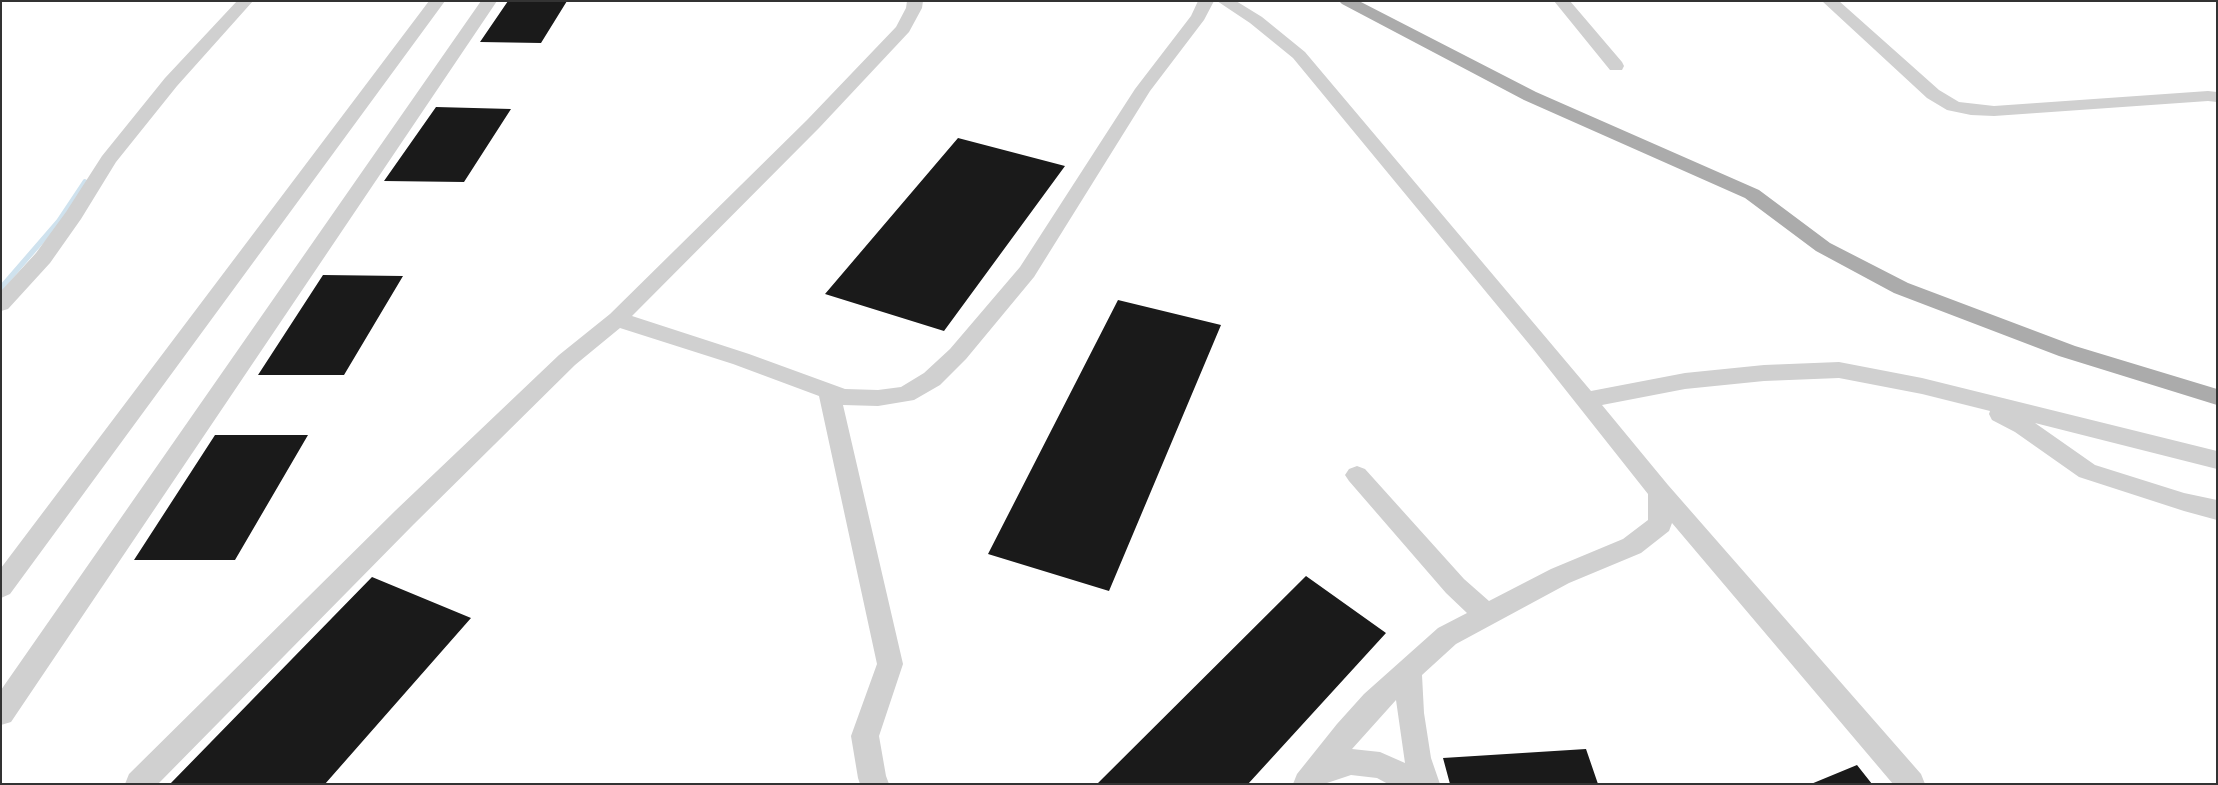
<!DOCTYPE html>
<style>
body{margin:0}
#map{position:relative;width:2218px;height:785px;overflow:hidden;background:#fff;font-family:Manrope,sans-serif}
canvas{display:block}
.frame{position:absolute;inset:0;border:2px solid #333;pointer-events:none}
</style>
<div id="map">
<canvas width="2218" height="785"></canvas>
<div class="frame"></div>
</div>
<script>
const ctx = document.querySelector('canvas').getContext('2d');
ctx.lineJoin = 'round';
const poly = rows => new Path2D(rows.map(r => 'M' + r).join(''));
function trace(path, color, width, dash) { ctx.strokeStyle = color; ctx.lineWidth = width; ctx.lineCap = dash ? 'butt' : 'round'; ctx.setLineDash(dash || []); ctx.stroke(path); }
function fillPath(path, color) { ctx.fillStyle = color; ctx.fill(path, 'evenodd'); }
const stream = poly([
 [1,288,59,221,85,182]
]);
const building = poly([
 [508,1,567,1,541,43,480,42],
 [436,107,511,109,464,182,384,181],
 [958,138,1065,166,944,331,825,294],
 [323,275,403,276,344,375,258,375],
 [1118,300,1221,325,1109,591,988,554],
 [215,435,308,435,235,560,134,560],
 [1306,576,1386,633,1248,784,1097,784],
 [372,577,471,618,325,784,170,784],
 [1586,749,1598,784,1450,784,1443,758],
 [1857,765,1872,784,1811,784]
]);
const minor = poly([
 [237,1,253,1,177,86,116,162,81,219,50,263,8,309,1,311,1,291,36,253,66,212,102,156,165,78,237,1],
 [429,1,445,1,10,594,1,598,1,568,429,1],
 [481,1,497,1,11,722,1,725,1,690,481,1],
 [907,1,923,1,922,8,909,32,819,128,632,316,749,354,845,389,878,390,901,387,924,373,950,349,1020,267,1135,89,1191,16,1198,1,1214,1,1204,20,1150,91,1034,277,966,359,940,385,914,400,878,406,843,405,903,664,879,736,886,776,889,784,860,784,858,778,851,736,877,664,819,396,733,364,620,328,575,365,414,524,158,784,125,784,129,774,396,510,559,355,610,314,807,120,896,27,906,8,907,1],
 [1217,1,1236,1,1262,17,1305,52,1591,391,1685,373,1764,365,1839,362,1922,378,2217,451,2217,469,2035,423,2095,465,2184,493,2217,500,2217,520,2184,511,2079,477,2015,432,1992,420,1989,414,1990,411,1922,394,1839,378,1764,381,1685,389,1602,405,1668,485,1921,774,1925,784,1893,784,1672,523,1669,531,1641,553,1569,583,1456,644,1422,675,1424,713,1431,758,1440,784,1388,784,1377,778,1351,775,1324,784,1293,784,1297,774,1337,724,1364,694,1438,628,1467,613,1446,593,1349,481,1345,475,1349,469,1357,466,1365,469,1464,579,1489,601,1551,569,1623,539,1648,520,1648,494,1534,350,1293,58,1250,23,1217,1],
 [1396,700,1405,763,1380,752,1352,749,1396,700],
 [1554,1,1570,1,1622,62,1624,66,1622,70,1610,70,1554,1],
 [1822,1,1839,1,1939,90,1959,102,1994,106,2208,91,2217,92,2217,102,2208,101,1994,116,1971,115,1947,110,1927,98,1822,1]
]);
const major = poly([
 [1339,1,1359,1,1536,92,1759,190,1830,243,1908,283,2075,346,2217,389,2217,405,2059,356,1894,293,1816,251,1745,198,1524,100,1342,4,1339,1]
]);
trace(stream, '#cfe2ee', 5.5);
fillPath(building, '#1a1a1a');
fillPath(minor, '#d0d0d0');
fillPath(major, '#ababab');
</script>
